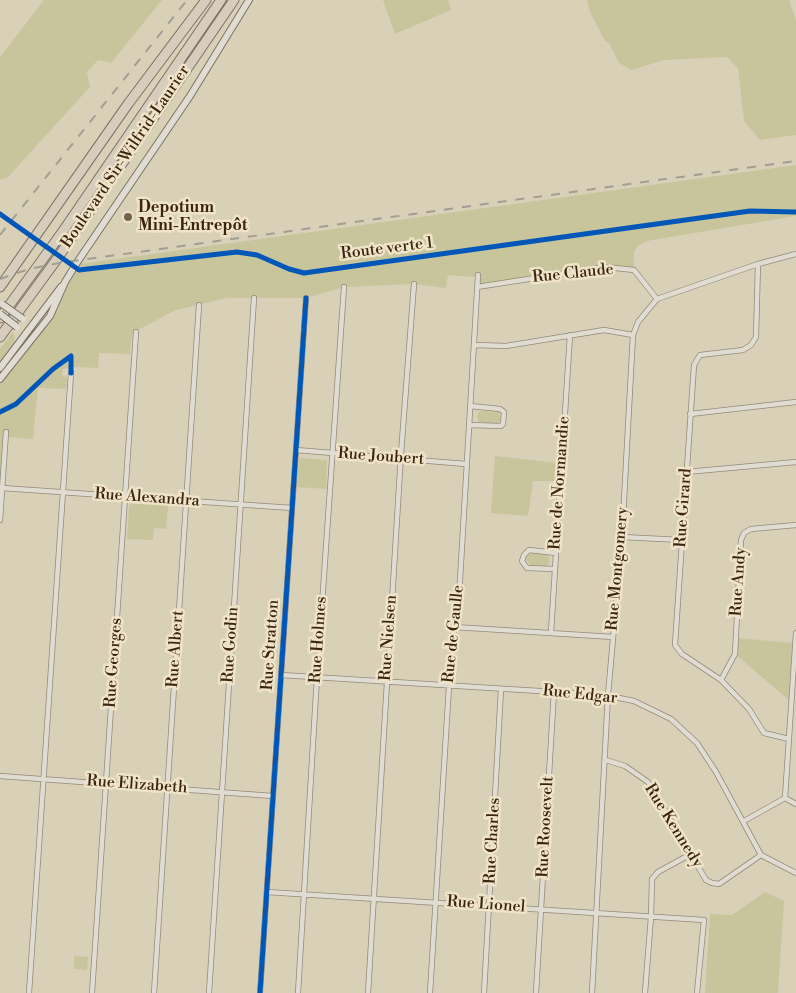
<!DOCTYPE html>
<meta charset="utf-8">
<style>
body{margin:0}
canvas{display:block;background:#d9d0b8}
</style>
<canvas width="796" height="993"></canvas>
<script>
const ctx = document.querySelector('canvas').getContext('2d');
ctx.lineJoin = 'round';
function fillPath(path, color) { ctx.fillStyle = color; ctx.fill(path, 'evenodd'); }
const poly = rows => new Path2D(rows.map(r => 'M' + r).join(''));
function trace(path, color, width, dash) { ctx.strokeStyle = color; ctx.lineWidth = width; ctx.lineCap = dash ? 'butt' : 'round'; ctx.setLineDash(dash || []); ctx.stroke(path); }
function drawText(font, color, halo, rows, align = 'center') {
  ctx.font = font + ' "Libre Bodoni",serif'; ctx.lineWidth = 5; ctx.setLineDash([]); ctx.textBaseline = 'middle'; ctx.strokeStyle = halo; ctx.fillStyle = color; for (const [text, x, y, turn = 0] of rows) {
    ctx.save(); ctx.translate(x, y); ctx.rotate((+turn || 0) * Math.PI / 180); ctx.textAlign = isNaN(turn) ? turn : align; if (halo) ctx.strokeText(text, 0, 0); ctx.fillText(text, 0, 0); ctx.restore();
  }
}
const green = poly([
 [44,0,162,0,111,63,98,60,87,72,90,87,7,178,0,179,0,57],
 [383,0,448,0,451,10,395,34],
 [587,0,789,0,796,20,796,135,760,140,744,121,738,68,727,57,664,60,632,70,619,63,609,43,605,41,590,12],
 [796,165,796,216,647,241,639,245,634,251,634,270,606,267,477,287,478,275,473,277,448,275,446,288,414,284,344,287,306,298,227,298,176,310,132,333,130,354,99,353,98,368,76,367,63,369,62,375,67,378,66,389,38,388,33,439,6,437,0,488,0,385,52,319,62,295,80,264],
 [13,332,15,337,14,344,0,362,0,349],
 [482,411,498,412,501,417,500,421,495,424,479,422,477,416,479,412],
 [495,456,558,463,557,481,533,481,528,516,491,513],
 [301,458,327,460,326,489,297,487,299,459],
 [131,503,168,505,166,529,154,528,153,540,127,539,129,506],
 [532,553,548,555,550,562,546,566,531,565,526,559,528,555],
 [736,638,795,643,791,702,735,654],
 [765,892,784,901,778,993,705,993,710,914,732,915],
 [74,956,88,957,87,970,74,969]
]);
const street = poly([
 [758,264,756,337,751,345,743,350,700,355,694,365,675,645,682,654,721,680,749,709,764,733,789,739],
 [477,287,606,267,634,270,657,299],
 [475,345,506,346,604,330,633,335],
 [690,414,796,402],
 [469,425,501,426,503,424,504,412,500,409,470,406],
 [296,450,466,464],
 [686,472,796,462],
 [2,488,292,508],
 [0,520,6,432],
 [622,537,681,540],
 [555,569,527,568,522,561,524,555,529,550,556,553],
 [454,627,613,637],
 [551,632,570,335],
 [281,675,604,695,634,701,671,719,697,743,716,772,761,855,796,873],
 [721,680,735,654,741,540,744,533,751,529,796,525],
 [606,760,625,766,648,782,706,880,712,883,719,884,761,855],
 [0,776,273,796],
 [785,798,796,633],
 [785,798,796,804],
 [744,821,785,798],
 [267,892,704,920,697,993],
 [29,993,71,373],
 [92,993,136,332],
 [154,993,199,305],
 [209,993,254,298],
 [260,993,306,298],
 [298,993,317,677,344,287],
 [368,993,401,454,414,284],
 [430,993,449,686,454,627,459,597,478,275],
 [484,993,501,689],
 [536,993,554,691],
 [592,993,608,695,622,537,633,335,638,322,657,299,758,264,796,254],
 [645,993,651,917,652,879,658,872,691,854]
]);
const secondary = poly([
 [0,368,61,287],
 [0,379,50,316,65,282,78,261,190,96,249,0]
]);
const highway = poly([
 [0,287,128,104,206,0],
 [0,318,61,234,221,0],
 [0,337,57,259,234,0]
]);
const rail = poly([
 [0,235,187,0],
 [0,279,29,269,59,263,796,161]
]);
const secondaryBridge = poly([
 [2,304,23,319],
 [0,314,17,327]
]);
const cycleway = poly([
 [0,214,79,270,237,252,257,255,289,269,304,273,750,211,796,212],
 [0,412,16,404,53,369,71,356,71,373],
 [260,993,306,298]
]);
const markers = [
 [128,217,5,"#72614c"]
];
const streetNames = [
 ["Boulevard Sir-Wilfrid-Laurier",126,157,-56],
 ["Route verte 1",387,249,-7],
 ["Rue Claude",573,274,-6],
 ["Rue Joubert",381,457,4],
 ["Rue de Normandie",560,483,-86],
 ["Rue Alexandra",147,498,4],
 ["Rue Girard",684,508,-86],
 ["Rue Montgomery",618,569,-85],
 ["Rue Andy",739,582,-86],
 ["Rue de Gaulle",454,634,-84],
 ["Rue Nielsen",389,638,-86],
 ["Rue Holmes",319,640,-86],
 ["Rue Godin",231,645,-86],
 ["Rue Stratton",271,645,-86],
 ["Rue Albert",176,649,-86],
 ["Rue Georges",114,663,-86],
 ["Rue Edgar",580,695,6],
 ["Rue Elizabeth",137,785,4],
 ["Rue Kennedy",673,826,58],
 ["Rue Roosevelt",546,827,-87],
 ["Rue Charles",493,841,-87],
 ["Rue Lionel",486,905,4]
];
const poiNames = [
 ["Depotium",138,208],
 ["Mini-Entrepôt",138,226]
];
fillPath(green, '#c8c59c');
trace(street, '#928a7a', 6);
trace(secondary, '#7b7264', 8);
trace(highway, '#7b7264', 11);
trace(street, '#e1dcd1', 4.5);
trace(secondary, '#e1dcd1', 6);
trace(highway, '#d6cdbc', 9);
trace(rail, '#a39e93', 2, [9, 9]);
trace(secondaryBridge, '#7b7264', 8, []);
trace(secondaryBridge, '#e1dcd1', 6);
trace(cycleway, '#0057b8', 5);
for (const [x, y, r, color] of markers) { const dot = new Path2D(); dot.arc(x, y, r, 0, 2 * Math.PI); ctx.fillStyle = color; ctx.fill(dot); trace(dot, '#efe4c8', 2); }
drawText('16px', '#3b2512', '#efe4c8', streetNames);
drawText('bold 16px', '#3b2512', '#efe4c8', poiNames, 'left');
</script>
